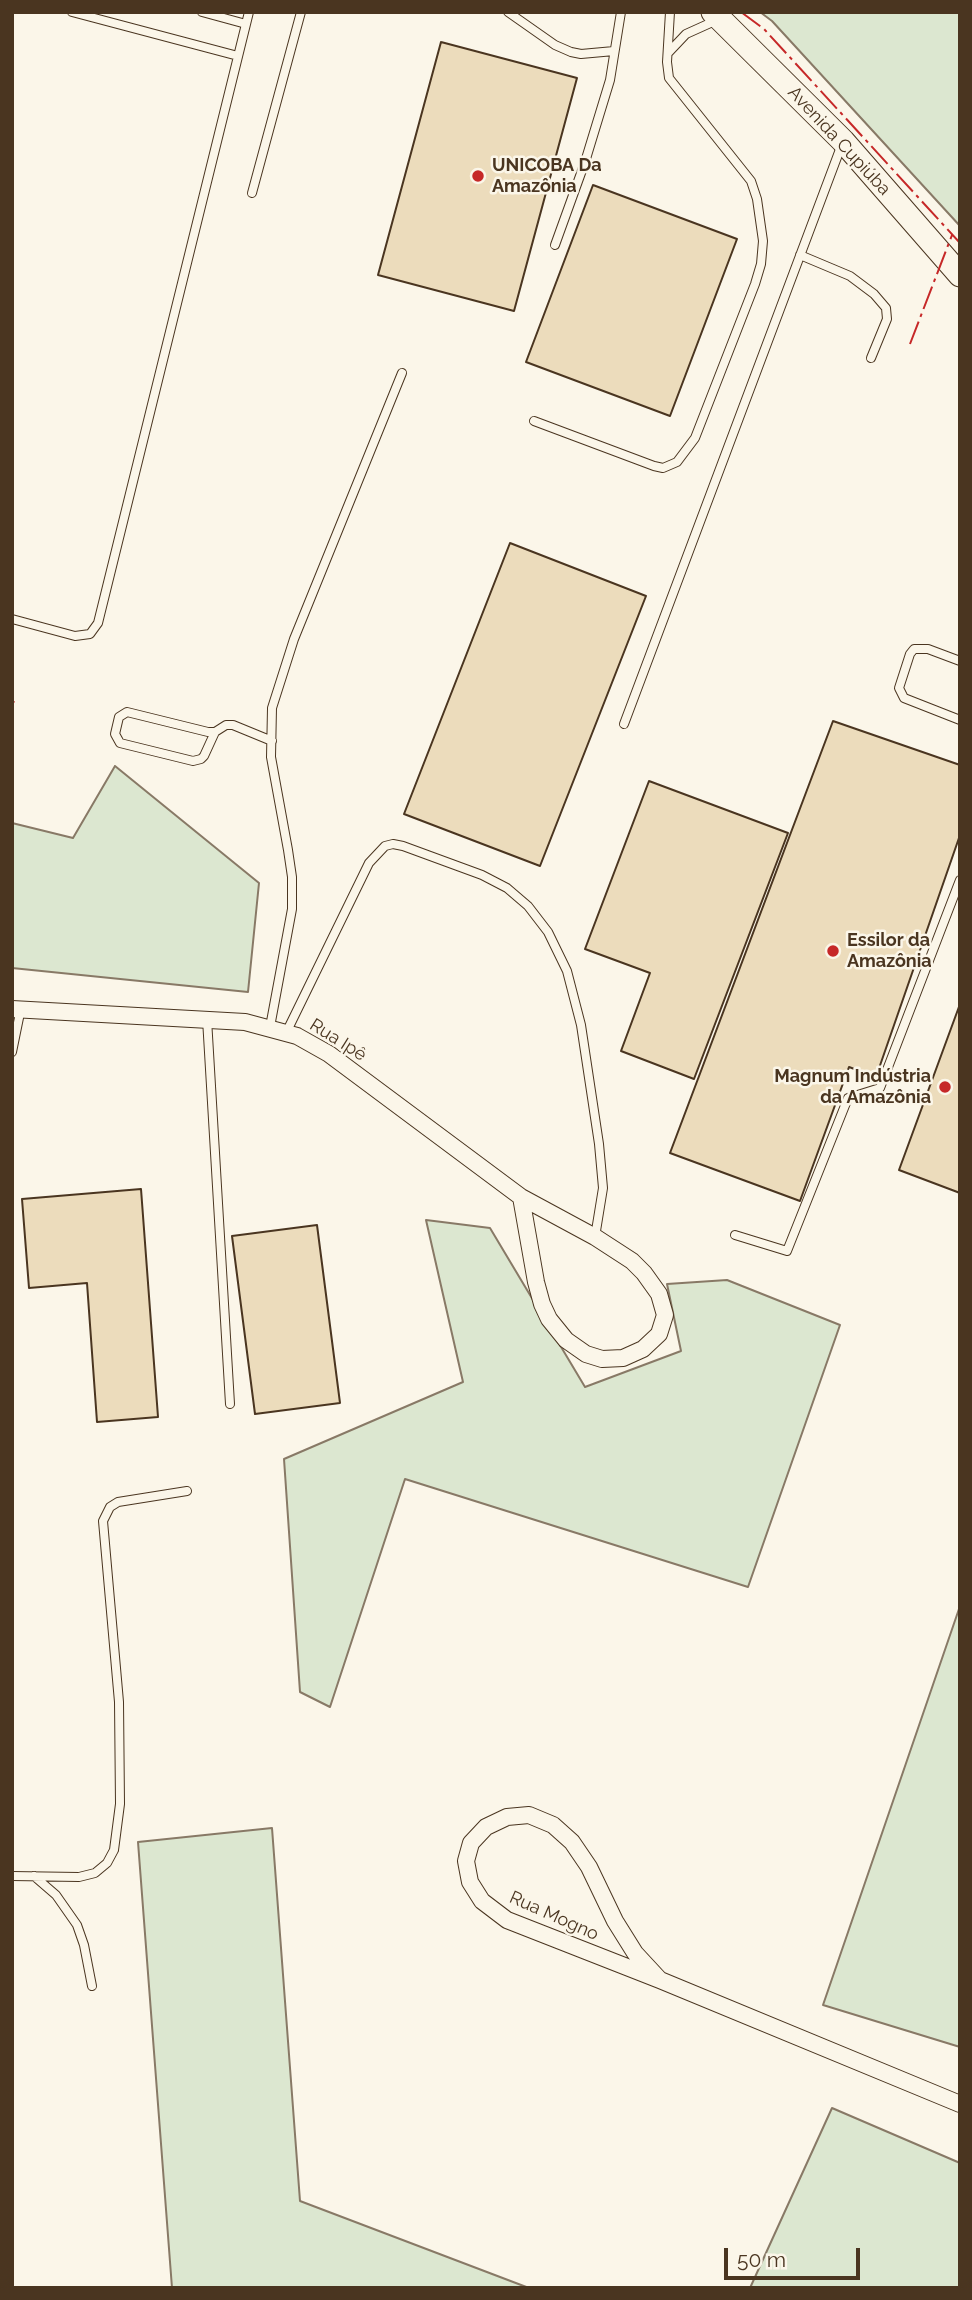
<!DOCTYPE html>
<meta charset="utf-8">
<style>
body{margin:0}
#map{position:relative;width:972px;height:2300px;overflow:hidden;background:#fbf6e9;font-family:Raleway,sans-serif}
canvas{display:block}
.frame{position:absolute;inset:0;border:14px solid #4a3520;pointer-events:none}
.scale{position:absolute;left:724px;top:2248px;width:136px;height:32px;box-sizing:border-box;border:4px solid #4a3520;border-top:0;padding-left:9px;font-size:21px;line-height:24px;white-space:nowrap;color:#4a3520;-webkit-text-stroke:5px #fbf6e9;paint-order:stroke}
</style>
<div id="map">
<canvas width="972" height="2300"></canvas>
<div class="frame"></div>
<div class="scale">50 m</div>
</div>
<script>
const ctx = document.querySelector('canvas').getContext('2d');
ctx.lineJoin = 'round';
function fillPath(path, color) { ctx.fillStyle = color; ctx.fill(path, 'evenodd'); }
const poly = rows => new Path2D(rows.map(r => 'M' + r).join(''));
function trace(path, color, width, dash) { ctx.strokeStyle = color; ctx.lineWidth = width; ctx.lineCap = dash ? 'butt' : 'round'; ctx.setLineDash(dash || []); ctx.stroke(path); }
function drawText(font, color, halo, rows, align = 'center') {
  ctx.font = font + ' Raleway,sans-serif'; ctx.lineWidth = 5; ctx.setLineDash([]); ctx.textBaseline = 'middle'; ctx.strokeStyle = halo; ctx.fillStyle = color; for (const [text, x, y, turn = 0] of rows) {
    ctx.save(); ctx.translate(x, y); ctx.rotate((+turn || 0) * Math.PI / 180); ctx.textAlign = isNaN(turn) ? turn : align; if (halo) ctx.strokeText(text, 0, 0); ctx.fillText(text, 0, 0); ctx.restore();
  }
}
const green = poly([
 [760,12,960,12,960,226,772,21,760,12],
 [115,766,259,883,248,992,12,968,12,823,73,838,115,766],
 [426,1220,490,1228,585,1387,681,1351,667,1284,727,1280,840,1325,748,1587,405,1479,330,1707,300,1692,284,1459,463,1382,426,1220],
 [960,1606,960,2047,823,2005,960,1606],
 [272,1828,300,2201,529,2288,172,2288,138,1842,272,1828],
 [832,2108,960,2163,960,2288,750,2288,832,2108]
]);
const building = poly([
 [441,42,577,78,514,311,378,275,441,42],
 [593,185,737,239,670,416,526,362,593,185],
 [510,543,646,596,540,866,404,814,510,543],
 [833,721,960,765,960,835,876,1077,849,1067,800,1201,670,1153,833,721],
 [649,781,788,833,694,1079,621,1051,650,973,585,949,649,781],
 [960,1004,960,1193,899,1170,960,1004],
 [141,1189,158,1417,97,1422,87,1283,29,1288,22,1199,141,1189],
 [317,1225,340,1403,255,1414,232,1236,317,1225]
]);
const lane = poly([
 [72,12,238,56],
 [202,12,246,24],
 [508,12,555,45,571,52,581,54,614,51],
 [668,53,686,34,717,20],
 [252,193,301,12],
 [555,245,585,162,610,80,621,12],
 [800,255,850,276,874,294,886,308,887,319,871,358],
 [534,421,654,466,663,468,677,462,695,438,755,284,761,264,763,241,757,199,751,181,669,78,667,62,670,12],
 [12,619,75,636,90,634,98,623,249,12],
 [960,661,928,649,914,649,910,654,899,688,904,698,960,720],
 [624,724,842,144],
 [215,732,204,756,201,759,193,761,120,743,115,734,119,717,127,712,208,732,215,732,226,725,233,725,272,741],
 [207,1019,230,1404],
 [270,1027,292,909,292,877,288,850,271,757,272,708,294,639,402,373],
 [286,1033,369,863,385,846,393,844,403,846,482,875,507,888,528,906,548,932,567,971,581,1025,599,1144,603,1188,595,1237],
 [12,1052,21,1008],
 [735,1235,787,1251,848,1098,880,1088,960,880],
 [12,1876,79,1877,95,1873,107,1863,114,1850,120,1804,119,1702,103,1521,110,1507,118,1502,187,1491],
 [34,1876,56,1895,77,1925,84,1945,92,1986]
]);
const street = poly([
 [12,1009,245,1022,297,1036,329,1054,521,1197,595,1237,632,1261,644,1273,659,1294,665,1315,659,1334,643,1349,623,1358,602,1359,586,1354,566,1340,549,1319,542,1304,536,1282,521,1197],
 [660,1980,635,1953,615,1921,589,1867,572,1842,553,1825,529,1815,507,1817,486,1827,471,1843,466,1861,470,1882,482,1901,507,1920,660,1980,960,2104]
]);
const secondary = poly([
 [713,12,843,141,960,275]
]);
const power = poly([
 [741,12,764,29,960,243],
 [910,344,952,235],
 [12,705,14,701]
]);
const markers = [
 [478,176,7,"#c62828"],
 [833,951,7,"#c62828"],
 [945,1087,7,"#c62828"]
];
const streetNames = [
 ["Avenida Cupiúba",839,141,47],
 ["Rua Ipê",338,1040,32],
 ["Rua Mogno",554,1916,24]
];
const poiNames = [
 ["UNICOBA Da",492,166],
 ["Amazônia",492,187],
 ["Essilor da",847,941],
 ["Amazônia",847,962],
 ["Magnum Indústria",931,1077,"right"],
 ["da Amazônia",931,1098,"right"]
];
fillPath(green, '#dce7d0');
trace(green, '#887966', 2);
fillPath(building, '#ecdcbc');
trace(building, '#4a3520', 2);
trace(lane, '#4a3520', 10);
trace(street, '#4a3520', 18);
trace(secondary, '#4a3520', 25);
trace(lane, '#fbf6e9', 8);
trace(street, '#fbf6e9', 16);
trace(secondary, '#fbf6e9', 23);
trace(power, '#c62828', 2, [24, 5, 3.5, 5]);
for (const [x, y, r, color] of markers) { const dot = new Path2D(); dot.arc(x, y, r, 0, 2 * Math.PI); ctx.fillStyle = color; ctx.fill(dot); trace(dot, '#fbf6e9', 2.5); }
drawText('18px', '#4a3520', '#fbf6e9', streetNames);
drawText('bold 18px', '#4a3520', '#fbf6e9', poiNames, 'left');
</script>
